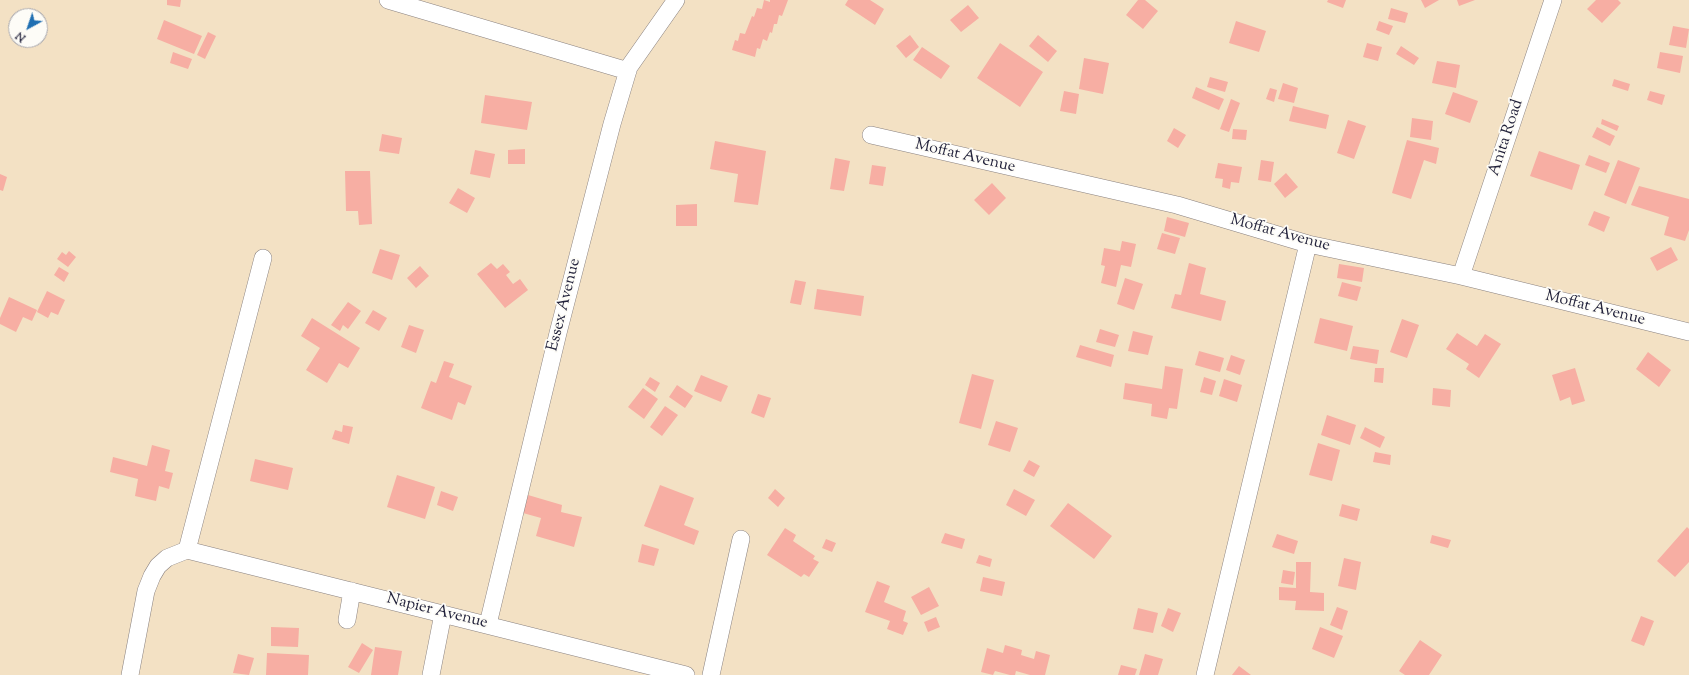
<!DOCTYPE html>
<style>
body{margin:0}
#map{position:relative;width:1689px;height:675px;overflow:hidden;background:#f3e1c4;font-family:"Sorts Mill Goudy",serif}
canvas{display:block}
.north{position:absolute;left:8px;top:8px;width:40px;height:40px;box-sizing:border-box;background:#fdfcf7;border:1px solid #a5a5ac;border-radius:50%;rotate:220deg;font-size:11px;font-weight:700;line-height:16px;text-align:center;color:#22223b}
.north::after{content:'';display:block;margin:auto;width:14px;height:18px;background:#1f6fb2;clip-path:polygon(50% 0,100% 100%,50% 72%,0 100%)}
</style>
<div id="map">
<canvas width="1689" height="675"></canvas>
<div class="north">N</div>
</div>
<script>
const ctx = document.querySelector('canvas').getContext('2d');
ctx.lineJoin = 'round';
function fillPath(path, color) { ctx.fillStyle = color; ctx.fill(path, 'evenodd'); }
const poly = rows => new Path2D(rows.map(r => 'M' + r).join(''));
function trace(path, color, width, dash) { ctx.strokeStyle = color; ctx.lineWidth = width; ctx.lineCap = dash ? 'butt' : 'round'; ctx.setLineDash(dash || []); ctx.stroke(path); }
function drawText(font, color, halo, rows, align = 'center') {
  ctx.font = font + ' "Sorts Mill Goudy",serif'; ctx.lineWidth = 3.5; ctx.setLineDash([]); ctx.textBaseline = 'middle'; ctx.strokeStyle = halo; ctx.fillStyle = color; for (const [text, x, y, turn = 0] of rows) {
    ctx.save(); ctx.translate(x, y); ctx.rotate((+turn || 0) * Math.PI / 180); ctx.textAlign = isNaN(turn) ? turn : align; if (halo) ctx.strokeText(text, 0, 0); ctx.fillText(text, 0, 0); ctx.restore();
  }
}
const building = poly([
 [167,0,181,0,180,7,167,5],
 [764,0,770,2,770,0,788,0,782,16,779,15,777,24,774,24,772,33,770,32,767,41,763,39,760,49,757,48,755,57,732,50,735,40,738,41,740,33,745,34,752,16,754,17,757,8,762,9],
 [848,0,870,0,884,9,875,25,845,5],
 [1138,0,1145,0,1158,11,1143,29,1126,15],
 [1328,0,1346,0,1343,8,1327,2],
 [1421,0,1439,0,1425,8],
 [1457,0,1475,0,1459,6],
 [1596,0,1618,0,1621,3,1602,23,1587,9],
 [968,5,979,18,961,32,950,20],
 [1391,8,1408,13,1405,23,1388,19],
 [164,20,202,36,194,54,157,39],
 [1236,21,1266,31,1259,52,1229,43],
 [1379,21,1393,26,1389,35,1376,30],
 [1673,26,1689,29,1686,48,1669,45],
 [208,32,216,36,205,59,197,55],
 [910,35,919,47,906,58,896,46],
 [1038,35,1057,51,1048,62,1029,46],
 [1000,43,1043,72,1020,107,977,78],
 [1367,43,1382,47,1378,61,1363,57],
 [1401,46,1419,58,1414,65,1396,54],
 [922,47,950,66,941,79,913,60],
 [173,52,192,59,188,69,170,63],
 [1660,52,1683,56,1680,73,1657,68],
 [1084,58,1109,63,1103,94,1079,89],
 [1437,61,1460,65,1456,88,1432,83],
 [1210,77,1228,82,1225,92,1207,87],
 [1614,79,1630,84,1628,91,1612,86],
 [1283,83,1298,88,1294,103,1278,99],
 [1196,87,1224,99,1219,110,1192,98],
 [1270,88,1277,90,1274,102,1266,99],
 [1064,91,1079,94,1076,114,1060,111],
 [1650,91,1665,95,1662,105,1647,100],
 [1453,92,1478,101,1470,123,1445,114],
 [485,95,532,102,527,130,481,123],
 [1231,99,1240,103,1229,132,1220,129],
 [1293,106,1329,115,1326,129,1289,121],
 [1412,118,1433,121,1431,140,1410,137],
 [1602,119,1619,126,1617,131,1601,124],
 [1348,120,1366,126,1354,159,1337,153],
 [1597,127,1615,136,1610,146,1592,137],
 [1174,128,1186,135,1178,148,1167,141],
 [1233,129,1247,130,1246,140,1232,139],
 [382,134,402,138,399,154,379,151],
 [1407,140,1439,148,1436,164,1424,160,1411,199,1392,193],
 [715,141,766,151,758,205,734,202,738,174,710,169],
 [525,149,525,164,508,164,508,150],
 [475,150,495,154,490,178,470,174],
 [1539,151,1580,165,1572,190,1530,176],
 [1589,155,1610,163,1606,173,1585,165],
 [835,158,850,161,844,191,830,189],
 [1261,160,1274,162,1271,182,1258,180],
 [1618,160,1640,168,1626,204,1604,195],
 [1218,163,1242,167,1239,183,1231,182,1230,189,1222,187,1223,179,1215,178],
 [872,165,886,167,883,186,869,184],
 [345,171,370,171,372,224,359,225,358,211,346,211],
 [1286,173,1298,187,1285,198,1274,184],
 [0,174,7,177,3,191,0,190],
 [992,183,1006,198,989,215,974,200],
 [1639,186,1689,199,1689,230,1685,241,1664,235,1669,217,1631,205],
 [458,188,475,198,467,213,449,203],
 [697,204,697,226,676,226,676,205],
 [1594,211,1610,217,1604,232,1588,225],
 [1167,217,1189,223,1185,237,1164,231],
 [1162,233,1180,238,1175,254,1157,249],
 [1122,241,1136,244,1131,267,1121,265,1116,287,1101,283,1105,266,1101,265,1104,248,1120,251],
 [1671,247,1678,260,1657,271,1650,258],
 [380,249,400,255,392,280,372,273],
 [69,251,76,257,68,267,57,259,62,252,66,255],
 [491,263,497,269,503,264,510,272,506,275,513,284,520,279,528,290,505,308,477,274],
 [1189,263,1206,268,1200,294,1226,301,1221,321,1171,308,1175,294,1181,295],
 [1339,264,1364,268,1362,282,1337,278],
 [420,266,429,276,416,288,407,278],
 [59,267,69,273,64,282,54,275],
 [1125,278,1143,284,1134,310,1117,304],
 [795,280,806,282,801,305,790,303],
 [1342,282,1361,287,1357,301,1338,296],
 [817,289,864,296,861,316,814,309],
 [47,291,65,300,58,315,51,312,48,318,37,312],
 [9,297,37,310,32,321,23,317,16,332,0,324,0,318],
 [348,302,361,311,348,329,343,325,340,331,331,325],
 [373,310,387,318,379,331,365,323],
 [312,318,360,348,348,368,339,363,327,383,306,370,320,348,301,336],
 [1320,318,1353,326,1347,351,1314,343],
 [1402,319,1419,325,1407,358,1390,352],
 [409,325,424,330,416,353,401,347],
 [1100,329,1119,335,1115,347,1096,342],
 [1133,331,1153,336,1148,355,1128,351],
 [1457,333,1477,346,1485,334,1501,344,1479,378,1466,369,1469,364,1446,349],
 [1080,345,1114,355,1111,367,1076,357],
 [1353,346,1379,350,1377,364,1350,359],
 [1199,351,1224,358,1220,372,1195,365],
 [1648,352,1671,370,1659,387,1636,369],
 [1231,355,1245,360,1240,375,1226,370],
 [444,361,454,364,449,377,472,386,465,405,458,402,452,420,421,408,431,381,436,383],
 [1165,366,1183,369,1177,409,1169,408,1167,419,1151,416,1152,404,1123,399,1125,383,1162,389],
 [1375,368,1384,368,1383,383,1374,382],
 [1575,368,1585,401,1572,405,1570,397,1560,401,1552,375],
 [972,374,994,380,981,429,959,423],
 [701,375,728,386,721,402,694,391],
 [650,377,660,383,655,392,645,385],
 [1204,377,1216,381,1212,395,1200,392],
 [1224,379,1242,385,1237,402,1219,396],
 [677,385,693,396,685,408,669,397],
 [643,388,658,399,644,419,628,407],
 [1433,388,1451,390,1450,407,1432,405],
 [758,394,771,398,764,418,751,413],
 [665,406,678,415,662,436,650,427],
 [1327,415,1356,425,1350,445,1321,435],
 [996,421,1018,428,1010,452,988,445],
 [343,425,353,427,349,444,332,439,335,430,342,432],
 [1365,427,1385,437,1380,448,1360,438],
 [1318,443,1340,450,1332,481,1309,475],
 [152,445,170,450,165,471,173,473,169,489,159,486,156,501,135,496,138,479,110,472,113,457,147,466],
 [1375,452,1391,455,1390,465,1373,462],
 [255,459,293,468,288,490,250,481],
 [1029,460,1040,466,1034,477,1023,471],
 [397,475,435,487,425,519,387,507],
 [660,485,694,498,684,525,699,531,694,545,644,526],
 [775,489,785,498,778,507,768,498],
 [1014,489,1035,500,1026,516,1006,505],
 [441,491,458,497,453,511,437,505],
 [528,495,562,505,561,512,582,517,574,547,536,536,541,518,523,513],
 [1068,503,1112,536,1094,559,1050,526],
 [1342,504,1360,509,1357,521,1339,516],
 [1687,527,1689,529,1689,562,1675,577,1657,561],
 [785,528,796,535,793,541,815,556,813,559,819,562,809,577,804,574,801,577,767,555],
 [945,533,965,539,962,549,941,543],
 [1277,534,1298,541,1294,554,1272,547],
 [1432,535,1451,540,1448,548,1430,543],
 [826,539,836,543,832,552,822,548],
 [642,544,659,549,654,566,638,562],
 [979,555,992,559,990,567,976,563],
 [1344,558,1361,562,1356,590,1338,586],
 [1296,562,1311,562,1310,592,1324,593,1324,611,1295,610,1296,601,1279,600,1279,587,1296,588],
 [1283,570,1295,572,1293,585,1281,583],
 [983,577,1005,582,1002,596,980,591],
 [877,581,890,586,884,602,906,611,903,621,908,623,903,635,887,629,890,621,865,612],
 [929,587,939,606,921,615,911,597],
 [1337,607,1348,611,1342,630,1330,625],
 [1138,608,1158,613,1153,633,1133,629],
 [1168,608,1181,613,1173,632,1161,626],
 [1641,616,1654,621,1644,646,1631,641],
 [936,617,940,627,928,632,924,622],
 [271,627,299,628,298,647,271,646],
 [1320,627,1343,636,1334,658,1312,649],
 [1420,640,1442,655,1429,675,1405,675,1399,671],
 [362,643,373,650,359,673,348,667],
 [1005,645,1022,650,1021,655,1034,659,1036,651,1050,655,1045,675,1030,675,1016,671,1015,675,1010,675,995,671,993,675,981,672,987,648,1003,653],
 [375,647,402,651,398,675,371,675],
 [267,653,309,655,308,675,266,675],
 [238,654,254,658,249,675,233,673],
 [1145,654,1163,659,1158,675,1139,675],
 [1121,665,1137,669,1135,675,1118,675],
 [1239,666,1251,675,1232,675]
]);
const minor = poly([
 [388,0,628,71],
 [871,135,1177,205,1308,244,1461,276,1689,332],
 [1461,276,1553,0],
 [187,550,686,675],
 [187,550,263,258],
 [347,620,352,591],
 [488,624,558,333,612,124,629,67,676,0],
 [130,675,146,591,152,576,158,566,167,558,187,550],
 [431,675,443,614],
 [711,675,741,539],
 [1205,675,1308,244]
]);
const streetNames = [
 ["Anita Road",1507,138,-72],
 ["Moffat Avenue",965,157,13],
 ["Moffat Avenue",1280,234,15],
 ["Essex Avenue",565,305,-76],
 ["Moffat Avenue",1595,309,14],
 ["Napier Avenue",437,612,14]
];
fillPath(building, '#f7aea3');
trace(minor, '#8a8280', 18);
trace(minor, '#fff', 17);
drawText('16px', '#22223b', '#fdfcf7', streetNames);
</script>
